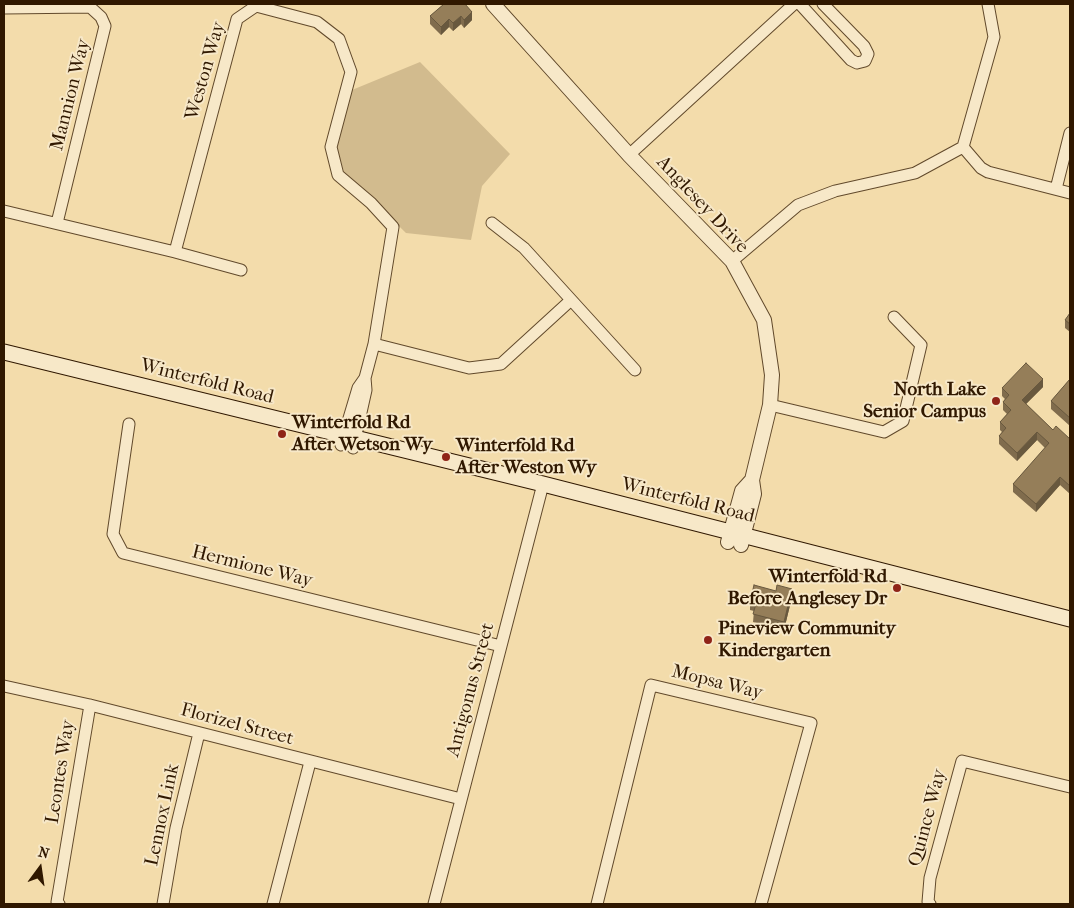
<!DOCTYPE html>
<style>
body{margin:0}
#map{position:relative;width:1074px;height:908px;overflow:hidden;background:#f3dcab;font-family:"IM FELL French Canon",serif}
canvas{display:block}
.frame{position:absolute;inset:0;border:5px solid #301800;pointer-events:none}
.north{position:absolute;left:15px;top:843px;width:50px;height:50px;-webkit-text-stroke:4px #f7e8c8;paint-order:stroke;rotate:14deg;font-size:14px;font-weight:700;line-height:20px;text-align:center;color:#301800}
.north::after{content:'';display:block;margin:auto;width:18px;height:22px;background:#301800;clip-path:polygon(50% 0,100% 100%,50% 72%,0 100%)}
</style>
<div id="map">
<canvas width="1074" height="908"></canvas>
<div class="frame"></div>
<div class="north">N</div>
</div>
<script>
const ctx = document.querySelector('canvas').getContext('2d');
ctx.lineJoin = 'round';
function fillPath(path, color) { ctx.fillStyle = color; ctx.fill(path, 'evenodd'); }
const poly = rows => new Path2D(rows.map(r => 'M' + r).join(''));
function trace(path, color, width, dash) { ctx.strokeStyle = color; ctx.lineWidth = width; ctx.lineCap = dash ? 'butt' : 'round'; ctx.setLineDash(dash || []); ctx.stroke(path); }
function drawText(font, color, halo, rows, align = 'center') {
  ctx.font = font + ' "IM FELL French Canon",serif'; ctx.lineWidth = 4; ctx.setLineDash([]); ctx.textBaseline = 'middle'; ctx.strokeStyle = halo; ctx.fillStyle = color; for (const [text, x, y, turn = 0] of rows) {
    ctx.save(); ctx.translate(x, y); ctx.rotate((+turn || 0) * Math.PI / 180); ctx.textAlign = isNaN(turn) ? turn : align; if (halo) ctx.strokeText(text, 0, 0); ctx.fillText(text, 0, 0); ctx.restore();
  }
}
const green = poly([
 [420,62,510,154,482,186,471,240,406,233,344,172,337,148,352,90]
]);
const minor = poly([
 [800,4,851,60,857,63,865,61,868,54,864,46,823,4],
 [4,8,90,7,101,17,105,26,57,223],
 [963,147,981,168,988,172,1070,193],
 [629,155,794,4],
 [1056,189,1070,133],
 [4,211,175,252,241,270],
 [492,223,524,248,635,370],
 [175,252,237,19,256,6,317,22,339,39,351,72,331,147,338,175,371,203,393,227,374,344,365,378,358,388,341,445],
 [732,261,798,205,835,191,915,173,963,147,994,37,988,4],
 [374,344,469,368,501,364,571,300],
 [770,405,884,432,903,421,921,345,894,317],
 [129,424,113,534,123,553,501,646],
 [353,448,366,390,365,378],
 [4,686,90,705,461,799],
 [59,904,57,902,90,705],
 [163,904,176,828,199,733],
 [273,904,310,762],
 [434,904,543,484],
 [597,904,651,685,811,723,761,904],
 [930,904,928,902,930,878,962,761,1070,787]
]);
const tertiary = poly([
 [493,4,629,155,732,261,764,320,772,375,770,405,752,480,754,494,741,545],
 [728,542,742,491,752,480]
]);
const secondary = poly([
 [4,352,543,484,1070,619]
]);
const wall = poly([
 [444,4,472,20,464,28,461,24,453,31,449,27,441,35,430,24,430,16],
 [1070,313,1070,332,1065,328,1065,320],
 [1070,379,1070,426,1051,409,1051,401],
 [1043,387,1026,404,1053,430,1070,439,1070,494,1060,485,1036,512,1013,492,1013,484,1045,448,1037,440,1017,461,999,444,999,436,1002,432,1000,430,1000,422,1007,414,1003,410,1003,402,1005,399,1002,396,1002,388],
 [792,597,784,630,753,622,754,611,750,610,750,602]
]);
const shadedWall = poly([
 [472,12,472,20,464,28,464,20],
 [461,16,461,24,453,31,453,23],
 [449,19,449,27,441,35,441,27],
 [1043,379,1043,387,1022,408,1022,400],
 [1037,432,1037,440,1017,461,1017,453],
 [1060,477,1060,485,1036,512,1036,504],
 [792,589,792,597,784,630,784,622]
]);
const building = poly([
 [444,4,465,4,472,12,464,20,461,16,453,23,449,19,441,27,430,16,444,4],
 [1070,313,1070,324,1065,320,1070,313],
 [1026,363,1043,379,1022,400,1053,430,1056,426,1070,439,1070,486,1060,477,1036,504,1013,484,1049,443,1037,432,1017,453,999,436,1006,428,1000,422,1011,410,1003,402,1009,395,1002,388,1026,363],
 [1070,379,1070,418,1051,401,1070,379],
 [754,585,776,591,777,585,792,589,784,622,753,614,756,604,750,602,754,585]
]);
const markers = [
 [996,401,5,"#8f2418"],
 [282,434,5,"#8f2418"],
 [446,457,5,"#8f2418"],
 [897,588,5,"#8f2418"],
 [708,640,5,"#8f2418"]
];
const streetNames = [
 ["Weston Way",206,71,-74],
 ["Mannion Way",71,95,-76],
 ["Anglesey Drive",702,205,47],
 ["Winterfold Road",207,382,14],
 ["Winterfold Road",688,501,14],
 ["Hermione Way",252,567,14],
 ["Mopsa Way",717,683,14],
 ["Antigonus Street",471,690,-75],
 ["Florizel Street",237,725,15],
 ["Leontes Way",61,772,-81],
 ["Lennox Link",163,815,-78],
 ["Quince Way",928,818,-75]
];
const poiNames = [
 ["North Lake",986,390,"right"],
 ["Senior Campus",986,412,"right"],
 ["Winterfold Rd",292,423],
 ["After Wetson Wy",292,445],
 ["Winterfold Rd",456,446],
 ["After Weston Wy",456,468],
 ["Winterfold Rd",887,577,"right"],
 ["Before Anglesey Dr",887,599,"right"],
 ["Pineview Community",718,629],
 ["Kindergarten",718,651]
];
fillPath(green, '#d2bb8e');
trace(minor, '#61492b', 13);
trace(tertiary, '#61492b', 16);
trace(secondary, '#301800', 17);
trace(minor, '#f7e8c8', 11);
trace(tertiary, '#f7e8c8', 14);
trace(secondary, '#f7e8c8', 15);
fillPath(wall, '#806c4d');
fillPath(shadedWall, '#68583e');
fillPath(building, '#957e59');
trace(building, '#68583e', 1);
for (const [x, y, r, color] of markers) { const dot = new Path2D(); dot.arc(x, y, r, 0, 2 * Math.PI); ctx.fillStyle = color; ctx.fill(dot); trace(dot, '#f7e8c8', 2); }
drawText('19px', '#301800', '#f7e8c8', streetNames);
drawText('bold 19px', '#301800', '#f7e8c8', poiNames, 'left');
</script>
